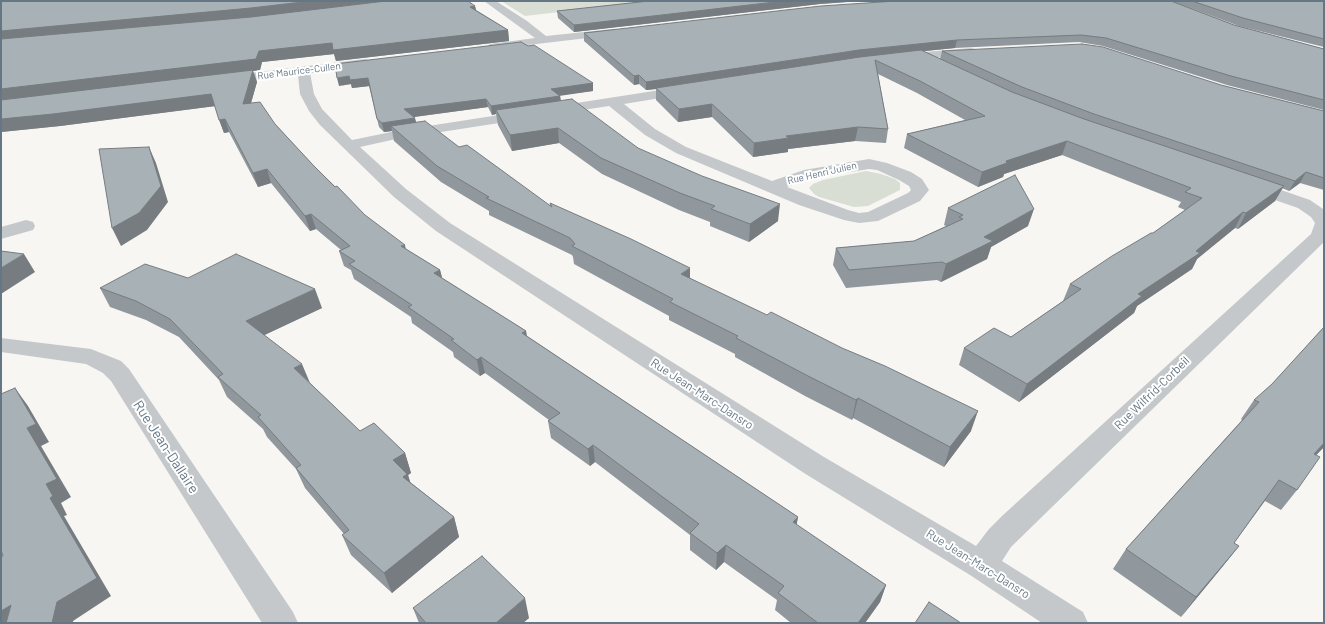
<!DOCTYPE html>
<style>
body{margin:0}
#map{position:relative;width:1325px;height:624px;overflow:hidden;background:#f7f6f3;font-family:Barlow,sans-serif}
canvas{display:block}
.frame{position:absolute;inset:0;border:2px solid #657785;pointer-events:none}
</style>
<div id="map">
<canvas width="1325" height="624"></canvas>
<div class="frame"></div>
</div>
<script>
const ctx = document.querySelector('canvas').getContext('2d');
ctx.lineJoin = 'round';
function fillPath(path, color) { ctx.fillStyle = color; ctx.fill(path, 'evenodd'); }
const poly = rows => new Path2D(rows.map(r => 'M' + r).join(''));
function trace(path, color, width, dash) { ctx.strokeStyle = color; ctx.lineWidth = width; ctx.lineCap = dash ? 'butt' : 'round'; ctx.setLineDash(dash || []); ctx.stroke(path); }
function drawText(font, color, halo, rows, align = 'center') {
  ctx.font = font + ' Barlow,sans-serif'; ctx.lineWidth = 4; ctx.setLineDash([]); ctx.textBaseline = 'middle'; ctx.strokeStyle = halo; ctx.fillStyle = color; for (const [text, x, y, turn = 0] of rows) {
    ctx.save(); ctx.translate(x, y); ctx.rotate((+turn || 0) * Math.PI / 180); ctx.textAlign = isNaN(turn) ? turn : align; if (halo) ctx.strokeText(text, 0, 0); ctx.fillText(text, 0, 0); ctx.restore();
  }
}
const green = poly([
 [501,1,654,1,525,16],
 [866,171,881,174,895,179,900,183,900,190,868,206,854,207,819,197,814,194,809,188,813,184,823,180]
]);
const minor = poly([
 [484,1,496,1,527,21,546,36,613,29,618,32,613,35,494,49,490,48,488,46,490,44,535,38,484,1],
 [971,48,975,49,977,51,975,53,902,62,896,58,902,54,971,48],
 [365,59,369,60,371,63,369,66,310,73,314,94,322,109,352,140,396,131,686,86,691,87,693,90,691,93,624,104,655,129,686,147,772,181,804,170,869,159,887,163,911,172,922,179,929,190,920,201,878,221,859,223,844,220,799,205,676,153,645,135,609,106,396,139,360,147,406,189,450,223,824,457,976,546,989,529,1002,516,1311,234,1315,223,1311,217,1298,208,1243,189,1241,185,1243,181,1249,180,1255,181,1310,200,1323,209,1324,242,1011,547,1002,561,1083,612,1088,623,1042,623,970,575,804,473,436,231,394,197,320,125,309,111,300,94,298,75,226,84,220,80,226,76,365,59],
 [869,169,877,170,899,180,909,186,911,190,908,193,868,212,859,213,848,210,787,187,808,179,869,169],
 [26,220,33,222,35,226,33,230,1,239,1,227,26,220],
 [1,338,91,349,121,361,129,369,293,612,298,623,262,623,111,381,103,373,86,364,1,352,1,338]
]);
const wall = poly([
 [1,1,475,6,476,10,508,30,509,41,336,61,334,54,262,62,260,70,253,71,257,82,251,103,275,124,313,165,365,215,406,249,440,270,442,278,526,331,527,336,798,517,796,525,886,585,880,602,865,623,791,623,775,610,777,600,724,562,716,570,690,550,690,535,595,462,590,466,551,438,548,421,549,420,485,373,480,376,454,357,453,352,412,323,411,317,354,279,351,270,344,266,339,251,341,250,316,229,310,231,271,183,258,187,229,132,224,133,215,106,60,126,1,132],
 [649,1,861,1,820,4,574,32,558,18,557,11],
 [896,1,1324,1,1324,47,1239,26,1180,4,1234,25,1324,49,1324,110,1227,85,1103,46,1079,42,955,48,923,51,940,59,942,51,1221,85,1324,111,1324,190,1300,183,1289,191,1282,188,1275,201,1238,229,1235,228,1197,259,1192,269,1137,306,1134,313,1019,402,959,365,964,348,1011,337,1063,301,1070,284,1153,233,1185,210,1178,207,1181,202,1062,155,1004,174,1003,177,978,187,904,148,907,134,965,120,917,93,878,74,888,129,886,143,855,141,788,149,788,152,753,157,712,117,678,122,656,100,656,89,646,90,639,84,634,85,584,41,584,33],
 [528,46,593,83,593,91,560,95,561,101,638,148,778,221,749,242,710,226,710,222,679,210,602,174,559,143,512,151,498,125,496,114,492,115,488,107,414,117,416,122,459,147,550,206,550,203,690,278,971,431,944,467,853,418,852,420,805,396,735,357,735,354,669,320,669,316,574,264,573,257,572,255,489,215,489,211,441,182,394,141,392,131,384,132,379,127,369,86,352,88,351,84,339,86],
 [948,208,1028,226,991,247,987,259,941,282,937,280,846,288,833,265,836,248,914,241,946,226,944,225],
 [188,278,322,308,264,335,310,383,360,431,405,453,411,473,408,475,410,482,454,517,459,537,392,593,351,555,342,535,344,534,305,488,296,469,267,437,263,429,227,397,219,380,179,337,146,320,110,307,100,288],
 [1324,327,1324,447,1316,455,1297,490,1281,510,1265,501,1234,543,1239,546,1223,566,1181,617,1113,569,1126,549,1242,420,1241,419,1254,400,1272,384],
 [413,608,529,618,523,623,419,623]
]);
const shadedWall = poly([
 [311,1,391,1,254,18,1,42,1,31],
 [784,1,861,1,820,4,574,32,574,25],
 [475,6,477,15,470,7],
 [508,30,509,41,336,61,334,54,262,62,260,70,253,71,257,82,247,117,243,104,253,71,1,101,1,89,259,51,332,43],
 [957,40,955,48,858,58,656,88,656,89,646,90,646,82,859,50],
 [639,75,639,84,634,85,634,76],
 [349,76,368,78,370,86,352,88,351,84,339,86,337,78],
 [593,83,593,91,552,97,551,89],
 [211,94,216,106,60,126,1,132,1,119],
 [560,96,561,104,496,110,496,114,492,115,491,106],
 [486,99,488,107,406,118,404,109],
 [712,104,712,117,678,122,679,109],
 [415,118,417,126,391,126,392,131,384,132,382,123],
 [225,119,229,132,224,133,219,120],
 [858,127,855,141,788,149,788,152,753,157,754,143,786,136],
 [558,128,559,143,512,151,510,135],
 [1067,141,1062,155,1004,174,1003,177,978,187,982,172,1006,161],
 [149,147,156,163,168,202,147,230,121,246,112,228],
 [267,169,271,183,258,187,253,173],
 [1306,172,1300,183,1289,191,1295,181],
 [1284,186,1275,201,1238,229,1246,213],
 [780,204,778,221,749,242,750,224],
 [1034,209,1028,226,991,247,987,259,941,282,946,264,984,237],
 [1243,212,1235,228,1197,259,1192,269,1137,306,1134,313,1019,402,1027,384,1138,294,1196,251],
 [311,214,316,229,310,231,305,216],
 [405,245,408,260,401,246],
 [24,254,35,272,1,294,1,268],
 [690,268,690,286,681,274],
 [440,270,444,285,434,273],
 [315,289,322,308,254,340,246,321],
 [526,331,528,347,522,333],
 [481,357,485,373,480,376,477,360],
 [302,364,310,383,294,368],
 [15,388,28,406,49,442,41,446,71,497,61,503,67,515,64,516,111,596,73,621,73,623,52,623,50,498,46,484,27,428],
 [858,398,853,418,852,420,856,400],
 [978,411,971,431,944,467,950,447],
 [1324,443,1324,447,1298,474,1314,454],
 [593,445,595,462,590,466,588,449],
 [405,453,411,473,408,475,414,494,393,460],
 [454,517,459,537,392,593,384,573],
 [798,517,795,534,793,522],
 [726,545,724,562,716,570,717,553],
 [1239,546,1223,566,1181,617,1196,597],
 [886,585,880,602,865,623,858,623],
 [525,598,529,618,523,623,496,623],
 [11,605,28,623,1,623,1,611]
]);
const building = poly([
 [1,1,311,1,251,8,1,31,1,1],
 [386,1,468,1,475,6,470,7,508,30,333,50,332,43,259,51,256,59,1,89,1,39,251,17,386,1],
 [649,1,784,1,574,25,557,11,649,1],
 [896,1,1171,1,1234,25,1324,49,1324,100,1231,76,1106,38,1081,35,957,40,859,50,646,82,639,75,634,76,584,33,821,6,896,1],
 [1192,1,1324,1,1324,39,1243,18,1192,1],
 [521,42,528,46,534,45,593,83,551,89,560,96,491,106,486,99,404,109,415,118,382,123,377,119,368,78,350,80,349,76,337,78,335,64,521,42],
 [1082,44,1103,47,1221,85,1324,111,1324,178,1306,172,1295,181,1094,114,1022,87,942,51,1082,44],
 [921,50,1012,92,1084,119,1284,186,1246,213,1243,212,1196,251,1200,253,1138,294,1142,296,1027,384,964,348,994,328,1011,337,1081,289,1070,284,1112,256,1151,233,1153,233,1202,198,1185,192,1191,188,1067,141,1006,161,1007,163,982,172,907,134,985,116,920,81,875,60,888,129,858,127,786,136,789,138,754,143,712,104,679,109,656,88,860,57,921,50],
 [253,70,243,104,260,102,275,124,313,165,335,187,337,186,365,215,405,245,401,246,440,270,434,273,526,331,522,333,798,517,793,522,886,585,858,623,818,623,778,593,784,586,726,545,717,553,690,533,699,524,593,445,588,449,548,421,560,413,481,357,477,360,451,340,454,339,408,307,412,305,349,264,355,261,339,251,350,246,311,214,305,216,267,169,253,173,225,119,219,120,211,94,53,114,1,119,1,100,253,70],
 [572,99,638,148,702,176,780,204,750,224,711,209,715,206,680,193,601,158,558,128,510,135,496,110,572,99],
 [425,121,459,147,467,145,552,207,550,203,631,239,690,268,681,274,767,315,771,312,842,348,885,366,978,411,950,447,858,398,856,400,808,376,736,338,738,336,670,302,673,299,572,246,575,244,570,238,486,198,489,197,437,166,391,126,425,121],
 [149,147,161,186,139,213,112,228,99,149,149,147],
 [1015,175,1034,209,984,237,993,241,946,264,942,262,849,270,836,248,914,241,963,219,959,217,963,215,948,208,1015,175],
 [1,251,24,254,1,268,1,251],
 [236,254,315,289,246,321,302,364,294,368,360,431,374,423,405,453,393,460,407,474,403,477,454,517,384,573,342,535,349,530,296,468,301,465,258,417,261,415,218,377,223,374,170,319,136,301,100,288,145,264,188,278,236,254],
 [1324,327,1324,443,1314,454,1320,457,1297,490,1279,480,1234,543,1239,546,1196,597,1126,549,1259,402,1254,400,1272,384,1324,327],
 [15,388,36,424,27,428,57,479,46,484,53,496,50,498,97,578,57,602,52,623,6,623,11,605,1,611,1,557,3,556,1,550,1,394,15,388],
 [482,556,525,598,496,623,426,623,413,608,482,556],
 [929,602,961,623,915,623,929,602]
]);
const farStreetnames = [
 ["Rue Maurice-Cullen",299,71,-7],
 ["Rue Henri Julien",822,173,-13]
];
const streetNames = [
 ["Rue Wilfrid-Corbeil",1152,393,-44],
 ["Rue Jean-Marc-Dansro",702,394,33],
 ["Rue Jean-Marc-Dansro",978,564,32]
];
const nearStreetnames = [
 ["Rue Jean-Dallaire",166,447,57]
];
fillPath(green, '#d8ded4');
fillPath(minor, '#c4c8cb');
fillPath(wall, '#90989d');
fillPath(shadedWall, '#767c7f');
fillPath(building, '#a8b1b6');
trace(building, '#767c7f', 1);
drawText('10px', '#657785', '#fff', farStreetnames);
drawText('12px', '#657785', '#fff', streetNames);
drawText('14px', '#657785', '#fff', nearStreetnames);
</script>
